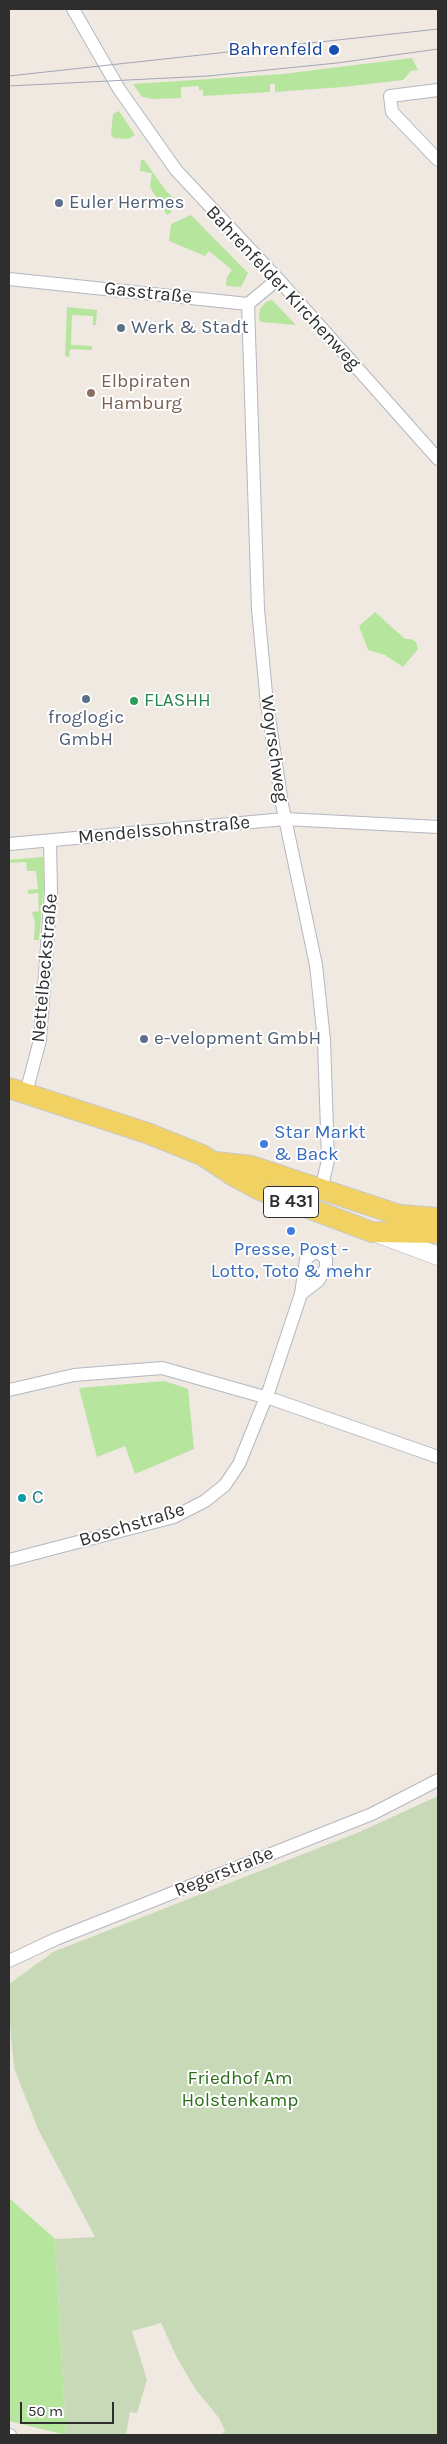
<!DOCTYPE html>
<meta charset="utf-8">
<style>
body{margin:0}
#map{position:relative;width:447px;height:2444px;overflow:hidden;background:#efe9e1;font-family:Karla,sans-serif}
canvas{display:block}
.frame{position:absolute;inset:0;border:10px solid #2e2e2e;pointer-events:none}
.scale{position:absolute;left:20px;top:2402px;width:94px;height:22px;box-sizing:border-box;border:2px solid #2e2e2e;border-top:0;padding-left:6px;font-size:15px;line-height:18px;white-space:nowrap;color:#2e2e2e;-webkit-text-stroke:4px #fff;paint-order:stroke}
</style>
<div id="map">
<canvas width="447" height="2444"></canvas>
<div class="frame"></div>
<div class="scale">50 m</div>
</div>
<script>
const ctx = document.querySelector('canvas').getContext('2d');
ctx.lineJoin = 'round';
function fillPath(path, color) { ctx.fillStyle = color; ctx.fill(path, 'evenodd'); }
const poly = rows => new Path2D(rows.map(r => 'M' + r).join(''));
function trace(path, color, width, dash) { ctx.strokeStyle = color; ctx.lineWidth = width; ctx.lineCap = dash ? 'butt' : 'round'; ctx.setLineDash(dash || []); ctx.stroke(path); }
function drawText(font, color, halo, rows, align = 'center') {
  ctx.font = font + ' Karla,sans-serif'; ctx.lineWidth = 4; ctx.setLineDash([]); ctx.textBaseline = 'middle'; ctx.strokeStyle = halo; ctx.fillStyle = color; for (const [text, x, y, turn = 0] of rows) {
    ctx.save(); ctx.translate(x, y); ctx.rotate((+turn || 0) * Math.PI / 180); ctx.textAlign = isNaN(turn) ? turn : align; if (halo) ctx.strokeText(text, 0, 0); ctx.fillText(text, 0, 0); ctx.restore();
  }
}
const green = poly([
 [412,58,418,70,411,71,403,80,343,87,275,92,275,84,270,84,270,92,203,96,203,90,199,90,199,86,181,87,181,98,153,99,142,97,133,84,283,74],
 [119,111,135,135,128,139,114,138,111,135,113,114],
 [141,160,144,160,166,191,181,205,176,209,172,204,170,209,172,212,167,215,150,187,152,173,140,171],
 [191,215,248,273,241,287,226,286,227,277,232,270,209,251,205,256,169,241,171,224],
 [272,300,296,325,261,322,259,319,260,309,266,302],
 [67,307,97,310,96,325,93,325,93,316,72,315,71,345,92,346,92,350,70,349,69,357,65,356],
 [375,612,405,639,411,639,416,642,418,649,403,667,385,655,368,650,359,626],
 [43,857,44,885,39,940,34,940,35,922,32,912,39,911,38,893,28,894,28,890,38,889,36,871,27,871,26,862,9,863,9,860],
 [165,1381,188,1389,194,1449,135,1474,125,1446,97,1457,79,1388],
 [9,2198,55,2239,66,2435,9,2421]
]);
const cemetery = poly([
 [438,1796,438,2435,221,2435,225,2431,219,2418,196,2390,177,2358,161,2323,132,2331,147,2380,137,2413,130,2412,126,2435,66,2435,55,2239,95,2237,38,2129,14,2068,9,2013,9,1984,53,1952,357,1833]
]);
const minor = poly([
 [73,9,119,89,176,170,278,279,438,459],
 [438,90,390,96,392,112,438,160],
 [9,279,248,304,278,279],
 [248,304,258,609,267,704,282,804,316,965,324,1040,328,1160,321,1190],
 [9,844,285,819,438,827],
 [26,1093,40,1040,51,892,50,841],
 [9,1390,74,1375,162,1368,275,1400,438,1457],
 [9,1560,174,1517,205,1501,225,1485,239,1464,269,1390,301,1294,306,1259,313,1253,320,1253,326,1259,326,1268,318,1281,301,1294],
 [9,1961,56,1939,372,1814,438,1780],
 [9,2435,10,2435]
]);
const secondary = poly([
 [379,1234,438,1256]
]);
const primary = poly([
 [9,1088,147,1133,202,1155,234,1176,260,1190,372,1232,438,1233],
 [215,1162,251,1166,399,1215,438,1218]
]);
const tram = poly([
 [9,76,438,29],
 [9,86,208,76,337,63,438,49]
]);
const markers = [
 [334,50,6,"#1a4fb4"],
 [59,203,5,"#5c6f8a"],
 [121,328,5,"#5c6f8a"],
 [91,393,5,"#8d6e63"],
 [86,699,5,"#5c6f8a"],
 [134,701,5,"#2e9e5b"],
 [144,1039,5,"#5c6f8a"],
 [264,1144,5,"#3f7fe0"],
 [291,1231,5,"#3f7fe0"],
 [22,1498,5,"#0f9aa8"]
];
const shields = [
 [291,1202,55]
];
const shieldNames = [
 ["B 431",291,1202]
];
const transitNames = [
 ["Bahrenfeld",323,50]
];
const serviceNames = [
 ["Euler Hermes",69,203],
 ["Werk & Stadt",131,328],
 ["froglogic",86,718,"center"],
 ["GmbH",86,740,"center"],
 ["e-velopment GmbH",154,1039]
];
const streetNames = [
 ["Bahrenfelder Kirchenweg",283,288,47],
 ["Gasstraße",148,293,6],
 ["Woyrschweg",274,749,82],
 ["Mendelssohnstraße",164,830,-5],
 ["Nettelbeckstraße",45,968,-85],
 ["Boschstraße",132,1525,-17],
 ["Regerstraße",224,1872,-22]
];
const educationNames = [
 ["Elbpiraten",101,382],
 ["Hamburg",101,404]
];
const leisureNames = [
 ["FLASHH",144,701]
];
const shopNames = [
 ["Star Markt",274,1133],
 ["& Back",274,1155],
 ["Presse, Post -",291,1250,"center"],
 ["Lotto, Toto & mehr",291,1272,"center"]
];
const cultureNames = [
 ["C",32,1498]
];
const parkNames = [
 ["Friedhof Am",240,2079],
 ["Holstenkamp",240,2101]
];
fillPath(green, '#b6e59e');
fillPath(cemetery, '#c8d9b8');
trace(minor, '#b4b7c1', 14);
trace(secondary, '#b4b7c1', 19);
trace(primary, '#c9c9c9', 22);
trace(minor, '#fff', 12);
trace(secondary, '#fff', 18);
trace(primary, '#f2d163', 20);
trace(tram, '#a3a6b8', 1);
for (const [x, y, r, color] of markers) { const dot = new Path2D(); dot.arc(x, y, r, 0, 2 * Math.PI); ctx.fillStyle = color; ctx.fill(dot); trace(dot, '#fff', 2); }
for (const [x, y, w] of shields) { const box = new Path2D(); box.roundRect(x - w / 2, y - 15.5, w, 31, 4); ctx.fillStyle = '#fff'; ctx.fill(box); trace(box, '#2e2e2e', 1); }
drawText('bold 18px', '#2e2e2e', null, shieldNames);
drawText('19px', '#164399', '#fff', transitNames, 'right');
drawText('19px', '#4e5e75', '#fff', serviceNames, 'left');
drawText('19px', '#2e2e2e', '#fff', streetNames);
drawText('19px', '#785e54', '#fff', educationNames, 'left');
drawText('19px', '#27864d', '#fff', leisureNames, 'left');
drawText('19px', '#366cbe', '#fff', shopNames, 'left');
drawText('19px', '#0d838f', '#fff', cultureNames, 'left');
drawText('19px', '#2c6e1b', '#fff', parkNames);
</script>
